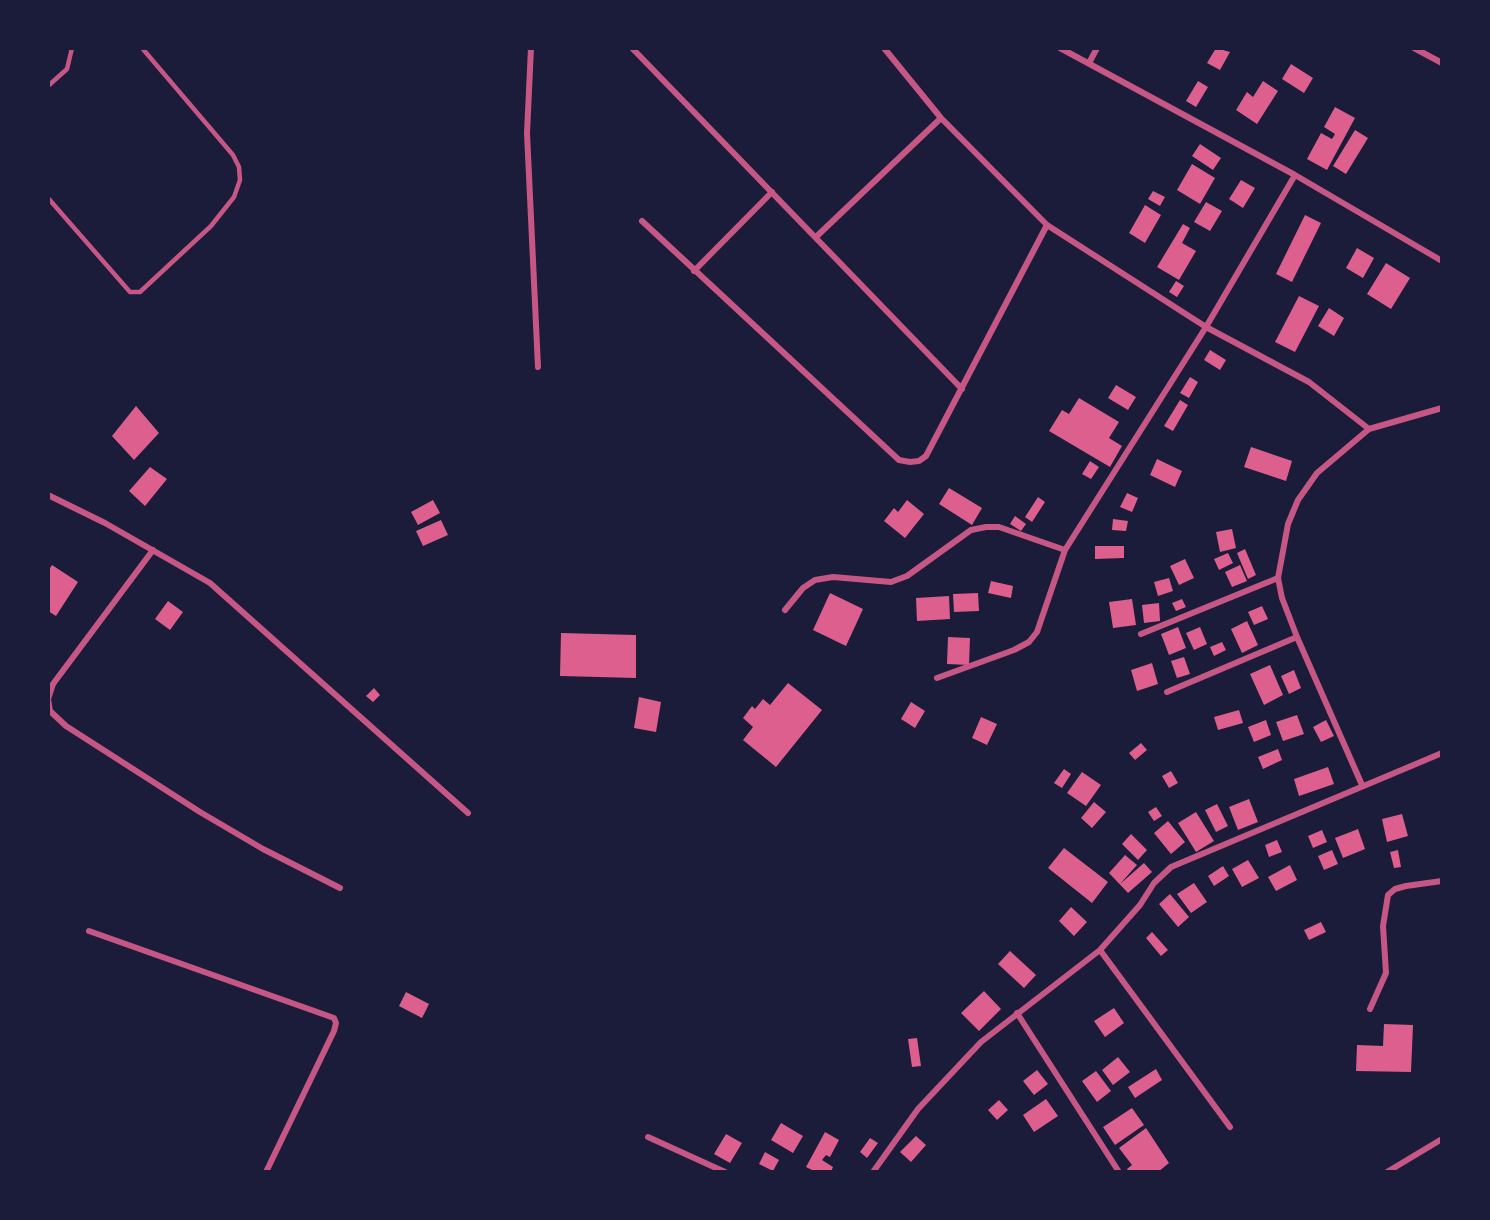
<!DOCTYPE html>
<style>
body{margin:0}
#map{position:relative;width:1490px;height:1220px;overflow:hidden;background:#1b1b3a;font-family:"Source Serif 4",serif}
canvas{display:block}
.frame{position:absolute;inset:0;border:50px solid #1b1b3a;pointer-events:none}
</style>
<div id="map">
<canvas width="1490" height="1220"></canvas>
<div class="frame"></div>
</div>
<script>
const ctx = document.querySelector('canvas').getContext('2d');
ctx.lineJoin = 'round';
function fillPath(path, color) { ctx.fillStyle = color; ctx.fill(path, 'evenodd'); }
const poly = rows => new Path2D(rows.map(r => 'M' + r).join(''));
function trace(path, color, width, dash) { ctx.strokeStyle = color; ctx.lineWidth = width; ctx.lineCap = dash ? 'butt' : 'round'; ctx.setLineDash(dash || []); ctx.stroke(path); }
const building = poly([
 [1216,48,1230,52,1220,70,1207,63],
 [1291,64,1313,78,1304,93,1282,79],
 [1198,81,1208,87,1196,107,1186,101],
 [1263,81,1278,91,1257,124,1236,110,1247,92,1253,97],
 [1335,107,1355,118,1327,170,1307,159,1321,133,1332,139,1335,134,1324,127],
 [1355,130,1368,138,1346,174,1333,166],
 [1200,144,1221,158,1213,170,1192,156],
 [1192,164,1215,178,1200,204,1177,190],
 [1241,180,1255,188,1243,208,1229,199],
 [1153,191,1165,197,1160,206,1148,199],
 [1206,202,1222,211,1210,231,1194,222],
 [1145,205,1161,215,1145,243,1129,233],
 [1305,215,1321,223,1292,282,1276,274],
 [1183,224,1190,228,1182,243,1196,251,1179,280,1157,267],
 [1357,248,1374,258,1363,278,1346,268],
 [1386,263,1410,278,1391,309,1367,294],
 [1176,281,1184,286,1177,297,1169,292],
 [1299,296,1319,306,1295,352,1275,342],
 [1329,308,1344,318,1334,336,1318,326],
 [1210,350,1226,360,1220,370,1204,360],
 [1190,377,1198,382,1189,398,1180,393],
 [1116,385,1136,397,1128,410,1108,398],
 [1079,398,1119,422,1109,438,1122,446,1110,467,1049,431,1062,410,1069,414],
 [1180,400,1188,405,1173,431,1164,426],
 [136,406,159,433,134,460,112,436],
 [1251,447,1292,461,1286,481,1244,467],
 [1157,459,1182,471,1175,487,1150,475],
 [1090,461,1099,467,1091,479,1082,474],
 [150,467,167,479,145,506,129,491],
 [949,488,982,508,972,525,939,504],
 [1127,493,1138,498,1132,512,1120,507],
 [1038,497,1045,502,1032,522,1025,517],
 [433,500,440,513,418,525,411,512],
 [907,500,924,514,905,538,884,521,894,508,898,512],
 [1015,516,1026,524,1021,531,1010,524],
 [1113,519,1128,521,1126,531,1112,530],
 [441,520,448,535,423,546,416,531],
 [1232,529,1236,548,1220,552,1216,532],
 [1095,546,1124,546,1124,558,1095,559],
 [1245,549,1256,575,1248,579,1237,553],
 [1228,553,1233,563,1219,570,1214,559],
 [1185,559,1194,578,1179,585,1170,566],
 [52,565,78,582,56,616,48,611,48,571],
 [1240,565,1247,581,1232,587,1225,572],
 [1169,578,1173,591,1158,596,1154,582],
 [991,581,1013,586,1011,598,988,593],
 [830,593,863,609,846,646,813,630],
 [978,593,979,611,954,612,953,594],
 [949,596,950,619,917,621,916,598],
 [1132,599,1136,625,1113,628,1109,602],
 [1182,599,1186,607,1176,611,1172,603],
 [168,601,183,612,170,630,155,619],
 [1159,603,1160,621,1144,623,1142,605],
 [1262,606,1268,619,1254,625,1248,612],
 [1247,621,1258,645,1242,653,1231,629],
 [1178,627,1186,648,1169,655,1161,634],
 [1200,627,1207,644,1194,650,1186,633],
 [561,633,636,635,636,678,560,676],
 [948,637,970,638,969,665,947,664],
 [1222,642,1226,650,1214,656,1210,647],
 [1184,657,1190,674,1177,678,1171,661],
 [1152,663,1158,684,1137,691,1131,670],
 [1270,665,1283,695,1264,705,1250,674],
 [1294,670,1301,688,1289,694,1281,676],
 [788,683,822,710,776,767,743,740,753,727,743,718,752,706,755,709,763,699,770,705],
 [374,688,380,695,373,702,366,696],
 [639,697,661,702,656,732,634,728],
 [911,702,925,711,915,728,901,719],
 [1239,710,1243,723,1218,730,1214,717],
 [1297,715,1304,734,1283,741,1276,722],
 [981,717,997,724,987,745,972,738],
 [1266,720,1271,735,1254,742,1248,727],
 [1326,720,1334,736,1321,742,1313,727],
 [1141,743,1147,750,1135,760,1129,753],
 [1278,749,1282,760,1263,769,1258,757],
 [1328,767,1334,784,1299,796,1294,779],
 [1064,769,1071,774,1062,788,1054,783],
 [1171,771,1178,783,1169,788,1162,776],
 [1082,772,1101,785,1086,806,1067,793],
 [1249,799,1258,822,1238,830,1229,807],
 [1094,802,1106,812,1092,828,1081,818],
 [1217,804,1228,826,1216,832,1205,810],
 [1156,807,1162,816,1154,821,1148,812],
 [1196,812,1214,841,1196,852,1178,823],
 [1402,814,1408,836,1387,842,1382,819],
 [1168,821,1185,842,1171,854,1154,833],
 [1358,829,1365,849,1343,858,1335,838],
 [1322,830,1327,842,1313,848,1308,836],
 [1131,834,1147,850,1138,860,1122,844],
 [1277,840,1282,852,1269,857,1265,845],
 [1064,848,1108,882,1092,903,1048,868],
 [1332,850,1338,864,1324,870,1318,856],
 [1398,850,1401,867,1394,868,1390,852],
 [1125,855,1137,865,1120,884,1144,863,1152,872,1128,893,1109,873],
 [1248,860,1259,878,1242,887,1232,869],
 [1290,865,1297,880,1276,891,1268,877],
 [1223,866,1229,876,1214,886,1208,876],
 [1194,883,1207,902,1191,913,1177,894],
 [1170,894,1189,917,1178,927,1159,904],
 [1071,907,1087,922,1074,936,1059,921],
 [1321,922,1326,932,1309,940,1304,930],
 [1152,932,1168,950,1161,956,1146,938],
 [1010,951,1036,975,1024,988,998,964],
 [984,991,1001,1009,979,1031,961,1013],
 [406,992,429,1004,422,1018,399,1006],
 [1114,1008,1124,1023,1105,1037,1094,1021],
 [1384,1024,1413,1025,1411,1072,1356,1071,1357,1045,1383,1046],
 [917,1038,921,1066,912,1067,908,1039],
 [1118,1057,1130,1072,1113,1085,1102,1070],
 [1156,1069,1162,1080,1135,1098,1128,1087],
 [1037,1070,1048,1084,1034,1095,1023,1081],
 [1096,1071,1111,1091,1097,1102,1082,1081],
 [1046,1099,1058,1116,1034,1132,1023,1115],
 [999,1100,1008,1110,997,1120,988,1110],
 [1132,1108,1144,1125,1115,1145,1103,1127],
 [781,1123,803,1136,793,1153,771,1140],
 [1146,1128,1169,1163,1158,1172,1129,1172,1127,1169,1132,1165,1119,1148],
 [825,1132,839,1140,830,1157,826,1155,822,1160,833,1167,831,1172,816,1172,806,1167],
 [726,1134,742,1143,730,1163,714,1154],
 [916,1136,926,1145,911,1162,900,1152],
 [870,1138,878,1143,867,1158,860,1152],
 [765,1152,779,1160,773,1171,759,1164]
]);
const service = poly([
 [48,86,67,69,72,48],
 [48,198,130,292,140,292,211,226,234,197,240,180,239,167,233,155,142,48]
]);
const minor = poly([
 [531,48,527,133,538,367],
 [632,48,962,389],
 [884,48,941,118,1047,225,1206,327,1309,382,1369,429],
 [1060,48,1295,175,1442,261],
 [1414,48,1442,63],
 [1089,63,1097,48],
 [642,221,899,460,910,462,919,461,926,456,1047,225],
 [817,236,941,118],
 [694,271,772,192],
 [48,495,105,523,210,583,468,813],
 [153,550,53,684,48,699,50,711,66,726,200,812,263,849,340,888],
 [785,610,803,588,815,580,833,577,891,582,907,576,971,530,986,527,999,527,1065,550],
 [1141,634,1278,578],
 [937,678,1014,650,1029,642,1037,632,1065,550,1206,327,1295,175],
 [1167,692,1297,637],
 [1362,785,1297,637,1282,598,1278,578,1288,524,1298,500,1317,473,1369,429,1442,408],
 [89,931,334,1018,336,1023,334,1031,266,1172],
 [1100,950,1230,1127],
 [1370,1009,1386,973,1383,926,1388,895,1395,889,1406,886,1442,881],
 [1017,1013,1119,1172],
 [648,1137,725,1172],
 [873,1172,918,1109,981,1042,1100,950,1140,905,1154,883,1171,867,1442,753],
 [1387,1172,1442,1139]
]);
fillPath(building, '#dd5f8e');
trace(service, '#c65784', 4.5);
trace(minor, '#c65784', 6);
</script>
